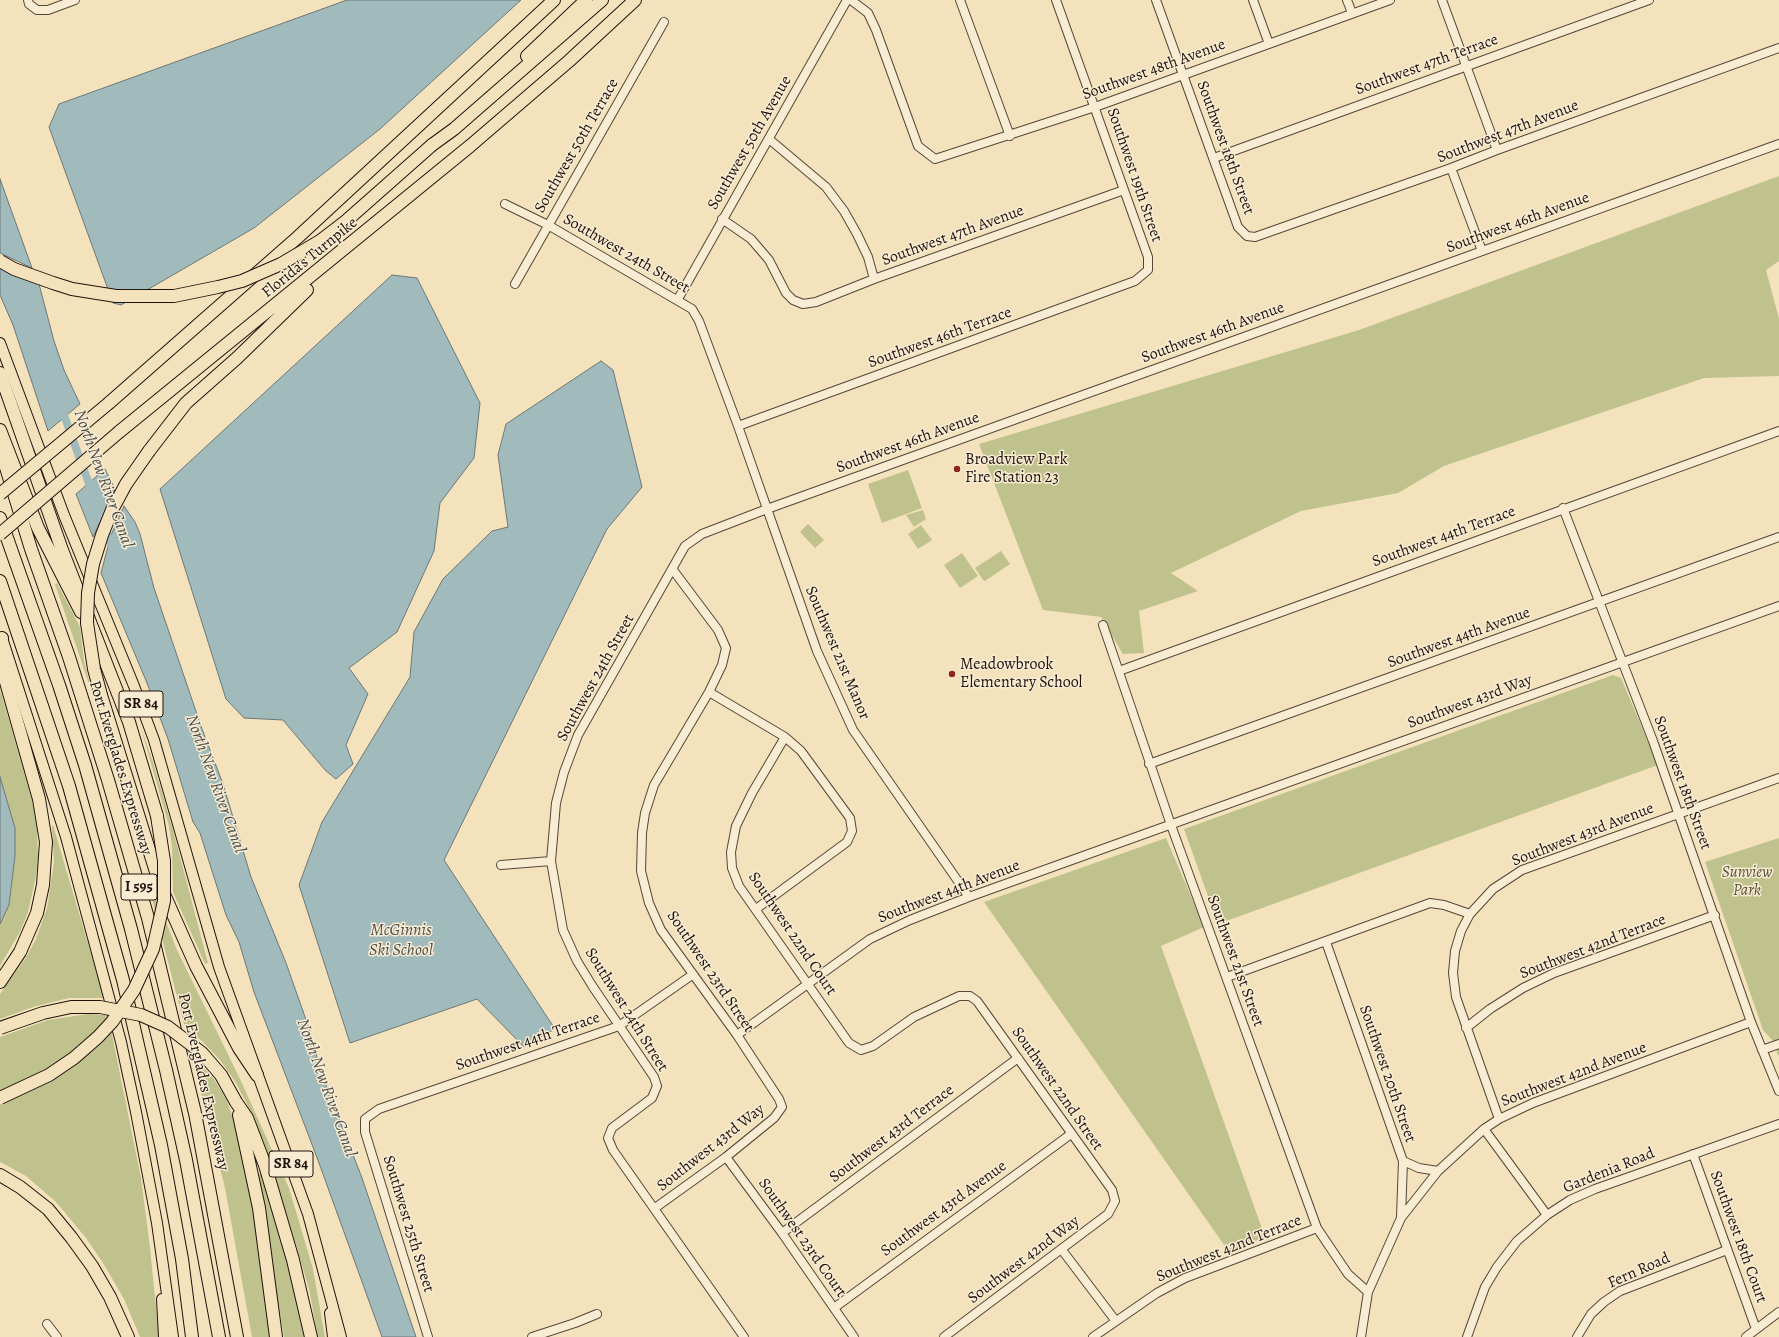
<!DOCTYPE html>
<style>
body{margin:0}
canvas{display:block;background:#f4e2bc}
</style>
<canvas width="1779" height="1337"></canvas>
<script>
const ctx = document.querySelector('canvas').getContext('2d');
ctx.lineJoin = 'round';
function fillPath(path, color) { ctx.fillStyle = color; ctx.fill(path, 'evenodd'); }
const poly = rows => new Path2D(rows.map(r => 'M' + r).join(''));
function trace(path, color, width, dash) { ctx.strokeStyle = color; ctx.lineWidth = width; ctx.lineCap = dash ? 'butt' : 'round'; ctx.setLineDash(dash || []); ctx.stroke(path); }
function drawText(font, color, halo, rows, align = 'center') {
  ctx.font = font + ' Alegreya,serif'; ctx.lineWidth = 3; ctx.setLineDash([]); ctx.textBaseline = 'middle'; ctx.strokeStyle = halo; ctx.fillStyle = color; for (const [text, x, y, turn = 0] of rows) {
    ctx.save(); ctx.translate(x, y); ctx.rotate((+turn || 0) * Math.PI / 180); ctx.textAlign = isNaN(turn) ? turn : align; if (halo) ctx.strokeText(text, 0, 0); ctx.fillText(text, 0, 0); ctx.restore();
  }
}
const green = poly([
 [1779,176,1779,261,1766,270,1779,319,1779,376,1704,378,1444,466,1398,493,1301,511,1171,573,1198,591,1139,611,1144,653,1123,654,1101,617,1043,610,979,444,1359,330],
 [908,470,922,508,882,523,868,484],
 [923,510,926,519,914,527,906,515],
 [808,524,824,540,815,548,800,532],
 [921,525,932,540,918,549,908,534],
 [1001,551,1010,564,985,581,983,580,975,568],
 [962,553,978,576,960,588,944,565],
 [57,583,80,627,84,661,93,696,55,584],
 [1613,675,1621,678,1658,765,1218,924,1184,829],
 [0,689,33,804,37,828,38,858,36,876,28,912,20,932,0,966,0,924,9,905,15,856,15,828,0,777],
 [140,725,153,762,173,830,208,963,205,964,173,892,172,847,169,826],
 [53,825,104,998,69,998,33,1007,0,1019,0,994,25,959,36,939,47,908,54,862,52,826],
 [1166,838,1204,927,1161,946,1265,1237,1229,1252,984,902],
 [1779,838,1779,1055,1778,1055,1773,1041,1763,1030,1705,862],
 [151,883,177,950,241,1081,289,1188,313,1269,325,1337,318,1337,309,1289,296,1245,267,1151,252,1114,236,1083,220,1060,202,1041,185,1028,153,903,149,884],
 [88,1014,108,1015,141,1178,150,1248,159,1337,140,1337,124,1299,103,1263,86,1238,56,1202,26,1176,0,1162,0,1037,48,1020],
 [191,1054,214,1079,226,1099,237,1128,253,1203,271,1337,252,1337,225,1188],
 [262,1173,284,1245,306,1337,284,1337,257,1175]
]);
const water = poly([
 [347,0,521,0,380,129,254,228,121,305,113,303,49,127,59,104,347,0],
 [0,179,32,268,0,253,0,179],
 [0,266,39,284,54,341,64,370,80,404,48,431,13,325,0,295,0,266],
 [392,275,417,278,480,403,474,458,440,503,434,551,397,632,349,668,368,694,346,745,353,764,336,779,325,770,283,720,244,718,226,699,160,489,392,275],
 [601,361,613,370,642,487,607,529,444,860,555,1029,524,1047,477,999,350,1043,299,885,322,822,410,677,414,632,443,579,492,531,508,527,498,455,506,424,601,361],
 [105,469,115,489,93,537,76,494,105,469],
 [124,506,135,522,140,534,154,588,202,729,223,784,251,877,286,963,310,1031,321,1072,362,1178,416,1337,382,1337,319,1163,254,992,239,942,226,915,200,833,193,822,168,739,147,683,101,573,111,535,124,506],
 [0,777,15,828,15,856,9,905,0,924,0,777]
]);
const canal = poly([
 [61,407,92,492],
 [97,506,113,550]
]);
const minor = poly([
 [28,0,29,4,37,10,48,10,75,0],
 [851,0,868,13,876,30,918,146,935,159,1095,107,1390,0],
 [960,0,1010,136],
 [1156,0,1238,227,1247,236,1255,237,1451,168,1497,150,1779,48],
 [1253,0,1269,44],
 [1347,0,1352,13],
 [1442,0,1497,150],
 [769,139,826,187,844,211,857,234,868,257,874,279],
 [1214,158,1649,0],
 [1451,168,1482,251],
 [505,204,548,225,692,309,699,321,738,426,817,651,853,730,969,897],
 [722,219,751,239,769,260,786,293,793,300,803,304,816,302,874,279,1124,190],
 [515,284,664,22],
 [678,299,847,0],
 [738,426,1135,281,1148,270,1148,257,1056,0],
 [1563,508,1653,741,1751,1022,1779,1091],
 [1103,625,1171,825,1317,1228,1348,1274,1368,1292],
 [1119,671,1779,431],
 [709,692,785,737,801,751,850,818,852,831,847,842,756,909],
 [785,737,752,793,736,826,731,852,732,868,739,886,849,1043,861,1050,873,1046,914,1017,959,996,970,996,977,1001,1112,1190,1115,1201,1108,1214,944,1337],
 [1149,764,1779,537],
 [501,865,551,861],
 [1470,914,1461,931,1455,951,1453,973,1456,997,1499,1119],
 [1326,942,1403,1161,1401,1217],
 [1227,977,1430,903,1444,905,1470,914,1493,889,1522,870,1779,778],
 [1466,1028,1490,1009,1523,988,1554,973,1715,915],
 [737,1035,870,939,910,920,969,897,1779,606],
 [1762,1050,1779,1044],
 [1484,1129,1547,1215],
 [1693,1154,1756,1329],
 [726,1157,782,1233,854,1337],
 [1403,1161,1419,1168,1438,1171],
 [655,1208,726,1157,774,1118,782,1107,779,1099,737,1035,661,930,649,903,641,871,642,833,645,813,654,785,709,692,722,665,726,648,718,630,673,570],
 [782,1233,1018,1058],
 [1062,1250,1115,1320],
 [834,1308,1071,1134],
 [47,1324,57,1337],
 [428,1337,365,1132,365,1119,379,1109,619,1026,692,975],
 [532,1337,575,1323,597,1314],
 [744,1337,613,1150,608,1138,612,1128,652,1098,657,1086,654,1077,593,987,577,961,563,930,551,861,556,803,564,772,578,735,685,546,702,534,767,509,1779,144],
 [1093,1337,1157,1293,1185,1278,1317,1228],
 [1361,1337,1368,1292,1401,1218,1438,1171,1484,1129,1499,1119,1533,1103,1751,1022],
 [1467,1337,1485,1287,1497,1267,1517,1241,1547,1215,1570,1200,1595,1189,1779,1124],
 [1577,1337,1591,1314,1604,1302,1620,1291,1727,1250],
 [1746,1337,1779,1312]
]);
const major = poly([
 [0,343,64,515,134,686,154,740,219,967,308,1214,341,1337],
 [3,641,66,837,121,1042,136,1112,157,1223,173,1337],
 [162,1299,164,1337],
 [330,1313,333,1337]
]);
const highway = poly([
 [527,56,586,0],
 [432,145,454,129,602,0],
 [0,373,62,550,129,722,157,816],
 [109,403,298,237,554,0],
 [0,430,38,528,81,612],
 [119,432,470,146,569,61,635,0],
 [0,448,31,549,69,657,108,780,148,918,195,1113,237,1337],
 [149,451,186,403,237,358,307,290],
 [0,518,59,685,85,765,131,929,166,1070,186,1160,219,1337],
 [0,581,69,786,123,980,161,1145,182,1259,192,1337],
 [101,695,160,885,196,966,239,1048,257,1075],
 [0,982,20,952,37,913,43,885,46,842,39,799,0,661,2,638],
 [236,1102,247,1118,265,1165,293,1260,311,1337],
 [239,1115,259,1208,276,1337],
 [0,1175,20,1187,48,1209,71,1237,92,1266,110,1297,128,1337]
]);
const highwayBridge = poly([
 [0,261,14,269,53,283,72,289,116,296,174,296,218,287,242,281,281,264,320,241,346,221,432,145],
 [0,494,109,403],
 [0,534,119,432],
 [101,695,94,669,87,623,88,593,93,564,102,535,112,510,126,484,149,451],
 [0,1028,43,1013,71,1007,100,1007,141,1015,168,1027,202,1053,221,1075,236,1102],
 [0,1098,49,1075,74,1058,98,1037,112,1022,134,990,153,949,164,901,164,861,157,816]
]);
const markers = [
 [957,469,4,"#8f2418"],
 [952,674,4,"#8f2418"]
];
const shields = [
 [141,704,44],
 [139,887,36],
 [291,1164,44]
];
const shieldNames = [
 ["SR 84",141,704],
 ["I 595",139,887],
 ["SR 84",291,1164]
];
const streetNames = [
 ["Southwest 47th Terrace",1427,65,-20],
 ["Southwest 48th Avenue",1154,70,-20],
 ["Southwest 47th Avenue",1508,132,-21],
 ["Southwest 50th Avenue",750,143,-60],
 ["Southwest 50th Terrace",577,146,-60],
 ["Southwest 18th Street",1225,148,70],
 ["Southwest 19th Street",1134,175,71],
 ["Southwest 46th Avenue",1518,223,-20],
 ["Southwest 47th Avenue",953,236,-20],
 ["Southwest 24th Street",626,254,30],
 ["Florida's Turnpike",310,258,-39],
 ["Southwest 46th Avenue",1213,333,-20],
 ["Southwest 46th Terrace",940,338,-20],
 ["Southwest 46th Avenue",908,443,-20],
 ["Southwest 44th Terrace",1444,537,-20],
 ["Southwest 44th Avenue",1459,638,-20],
 ["Southwest 21st Manor",837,653,67],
 ["Southwest 24th Street",596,678,-61],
 ["Southwest 43rd Way",1470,702,-20],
 ["Port Everglades Expressway",120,768,73],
 ["Southwest 18th Street",1682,783,70],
 ["Southwest 43rd Avenue",1583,835,-21],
 ["Southwest 44th Avenue",949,892,-21],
 ["Southwest 22nd Court",792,934,56],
 ["Southwest 42nd Terrace",1593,947,-21],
 ["Southwest 21st Street",1235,961,70],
 ["Southwest 23rd Street",710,972,56],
 ["Southwest 24th Street",626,1010,58],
 ["Southwest 44th Terrace",528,1042,-19],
 ["Southwest 20th Street",1387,1074,71],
 ["Southwest 42nd Avenue",1574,1075,-21],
 ["Port Everglades Expressway",203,1082,77],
 ["Southwest 22nd Street",1057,1089,55],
 ["Southwest 43rd Terrace",892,1134,-37],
 ["Southwest 43rd Way",711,1148,-38],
 ["Gardenia Road",1609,1171,-22],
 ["Southwest 43rd Avenue",944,1209,-36],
 ["Southwest 25th Street",408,1224,73],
 ["Southwest 18th Court",1738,1237,70],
 ["Southwest 23rd Court",802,1238,55],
 ["Southwest 42nd Terrace",1229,1249,-22],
 ["Southwest 42nd Way",1024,1260,-37],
 ["Fern Road",1639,1271,-24]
];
const poiNames = [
 ["Broadview Park",965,460],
 ["Fire Station 23",965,478],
 ["Meadowbrook",960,665],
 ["Elementary School",960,683]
];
const parkNames = [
 ["Sunview",1747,873],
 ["Park",1747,891]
];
const waterNames = [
 ["North New River Canal",103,479,70],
 ["North New River Canal",215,784,70],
 ["McGinnis",401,931],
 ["Ski School",401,951],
 ["North New River Canal",326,1088,70]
];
fillPath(green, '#c0c28d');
fillPath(water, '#a1bbbc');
trace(water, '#6d7776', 1);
trace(canal, '#a1bbbc', 8);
trace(minor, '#554639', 10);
trace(major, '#20120d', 12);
trace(highway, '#20120d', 14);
trace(minor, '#f8ecd3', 8);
trace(major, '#f4e2bc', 10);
trace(highway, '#f4e2bc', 12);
trace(highwayBridge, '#20120d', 14, []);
trace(highwayBridge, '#f4e2bc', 12);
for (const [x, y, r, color] of markers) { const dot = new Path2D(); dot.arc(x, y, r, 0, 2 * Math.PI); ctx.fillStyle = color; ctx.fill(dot); trace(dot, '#f8ecd3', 1.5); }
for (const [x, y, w] of shields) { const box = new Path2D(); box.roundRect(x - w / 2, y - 13, w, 26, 3); ctx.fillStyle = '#f8ecd3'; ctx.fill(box); trace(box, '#20120d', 1); }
drawText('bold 15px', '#20120d', null, shieldNames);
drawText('16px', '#20120d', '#f8ecd3', streetNames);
drawText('16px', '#20120d', '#f8ecd3', poiNames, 'left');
drawText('italic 16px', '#58503a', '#f8ecd3', parkNames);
drawText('italic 17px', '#4d4d4a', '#f8ecd3', waterNames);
</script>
